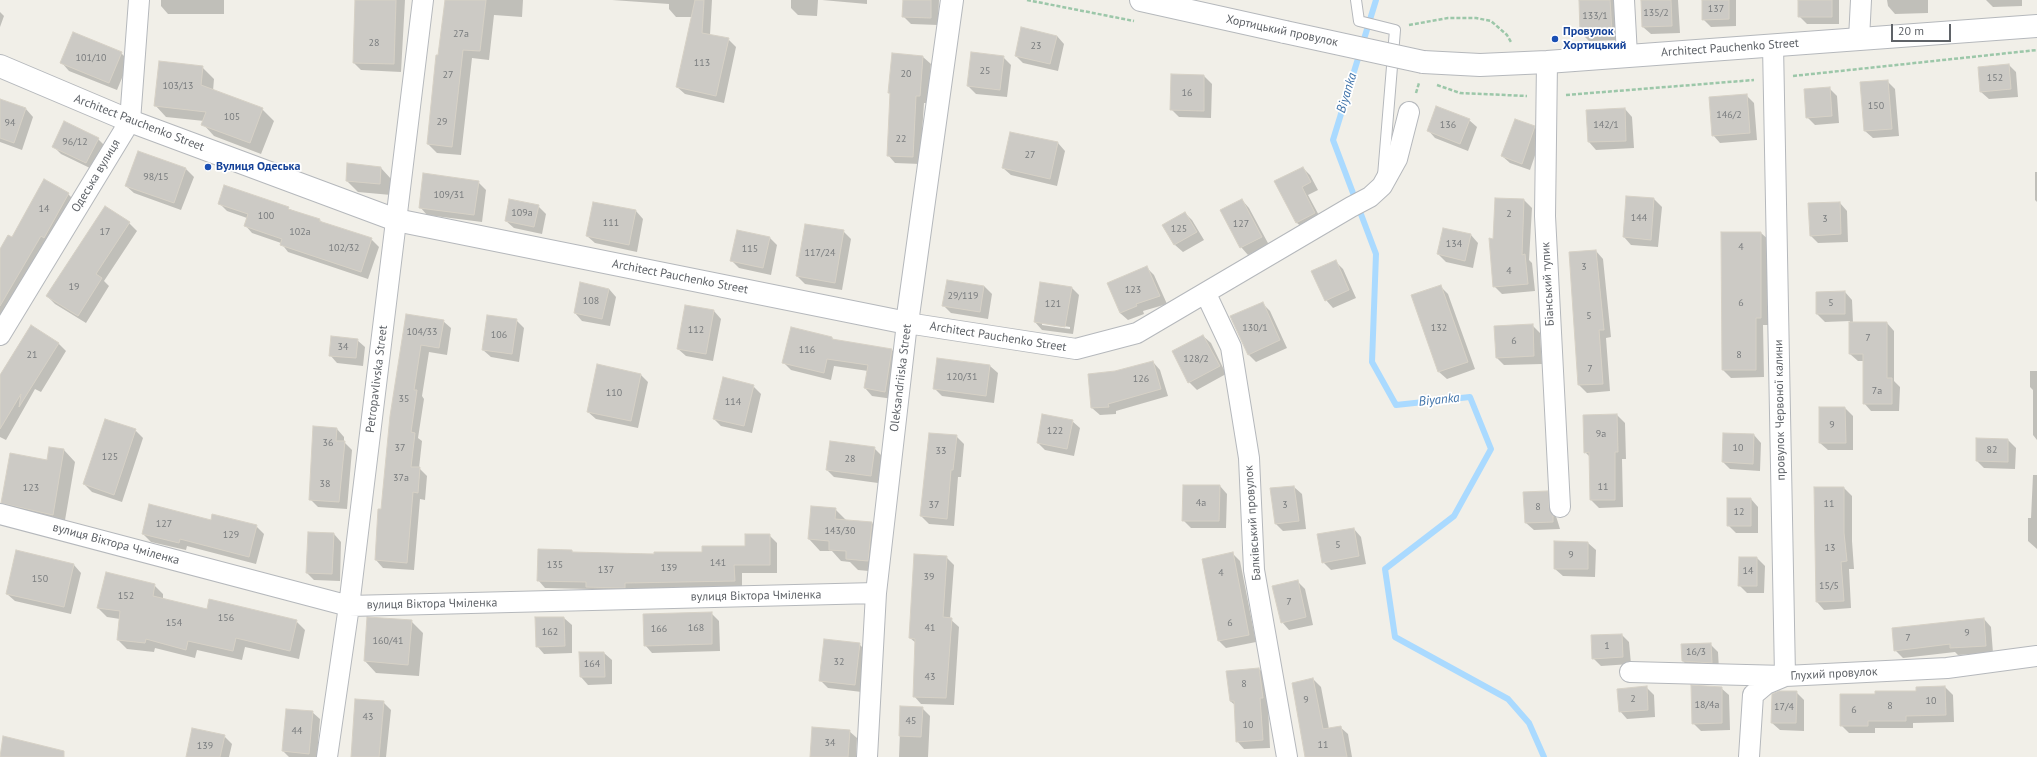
<!DOCTYPE html>
<meta charset="utf-8">
<style>
body{margin:0}
#map{position:relative;width:2037px;height:757px;overflow:hidden;background:#f1efe8;font-family:"PT Sans",sans-serif}
canvas{display:block}
.scale{position:absolute;left:1891px;top:24px;width:60px;height:18px;box-sizing:border-box;border:2px solid #5f6368;border-top:0;padding-left:5px;font-size:12px;line-height:14px;white-space:nowrap;color:#5f6368;-webkit-text-stroke:3px #fff;paint-order:stroke}
</style>
<div id="map">
<canvas width="2037" height="757"></canvas>
<div class="scale">20 m</div>
</div>
<script>
const ctx = document.querySelector('canvas').getContext('2d');
ctx.lineJoin = 'round';
function fillPath(path, color) { ctx.fillStyle = color; ctx.fill(path, 'evenodd'); }
const poly = rows => new Path2D(rows.map(r => 'M' + r).join(''));
function trace(path, color, width, dash) { ctx.strokeStyle = color; ctx.lineWidth = width; ctx.lineCap = dash ? 'butt' : 'round'; ctx.setLineDash(dash || []); ctx.stroke(path); }
function drawText(font, color, halo, rows, align = 'center') {
  ctx.font = font + ' "PT Sans",sans-serif'; ctx.lineWidth = 3.5; ctx.setLineDash([]); ctx.textBaseline = 'middle'; ctx.strokeStyle = halo; ctx.fillStyle = color; for (const [text, x, y, turn = 0] of rows) {
    ctx.save(); ctx.translate(x, y); ctx.rotate((+turn || 0) * Math.PI / 180); ctx.textAlign = isNaN(turn) ? turn : align; if (halo) ctx.strokeText(text, 0, 0); ctx.fillText(text, 0, 0); ctx.restore();
  }
}
const shadow = poly([
 [161,0,224,0,224,14,168,14,161,6],
 [356,0,405,0,401,72,361,70,354,63],
 [446,0,523,0,522,17,494,15,489,60,472,58,461,155,437,153,428,144],
 [612,0,712,0,710,35,728,39,736,47,724,103,685,94,677,87,692,17,676,17,669,9,669,4],
 [791,0,818,0,817,16,798,15,791,8],
 [822,0,867,0,867,4],
 [904,0,939,0,938,25,911,24,903,16],
 [1580,0,1616,0,1619,40,1589,41,1581,33],
 [1642,0,1678,0,1680,33,1651,34,1643,27],
 [1703,0,1736,0,1736,26,1711,27,1703,19],
 [1800,0,1839,0,1839,24,1807,24,1799,16],
 [1887,0,1928,0,1928,13,1895,14,1888,6],
 [1986,0,2022,0,2022,6,1993,7],
 [0,12,4,16,0,27],
 [1057,36,1064,44,1058,71,1023,63,1016,56],
 [121,53,129,61,117,90,69,71,62,63],
 [923,57,931,64,927,103,924,103,920,164,895,163,888,155,891,94,889,93],
 [1003,57,1011,65,1007,97,976,94,968,86],
 [2009,65,2016,72,2018,97,1989,99,1981,92],
 [202,67,214,79,213,91,262,109,274,121,261,154,214,136,203,124,204,121,166,117,155,105],
 [1204,76,1212,84,1211,118,1179,117,1171,109],
 [1887,81,1895,89,1899,136,1873,138,1865,131],
 [1829,88,1837,96,1839,123,1815,125,1807,117],
 [1746,95,1754,103,1757,140,1720,143,1713,135],
 [0,100,26,109,33,117,22,150,0,142],
 [1625,109,1632,117,1634,148,1596,150,1589,142],
 [1469,120,1477,127,1468,151,1435,138,1428,130],
 [1534,127,1542,135,1530,170,1510,163,1502,156],
 [98,139,106,147,94,170,61,154,53,146],
 [1058,143,1065,151,1057,186,1011,175,1003,168],
 [138,152,186,169,194,177,181,210,134,193,126,186],
 [381,168,392,180,391,195,358,192,347,181],
 [1303,168,1310,175,1318,190,1308,195,1322,221,1305,230,1297,223,1276,182],
 [2035,172,2037,172,2037,202,2035,200],
 [44,180,68,194,76,202,0,325,0,251,12,238],
 [478,182,486,190,482,222,427,215,420,207],
 [225,186,320,220,323,224,371,239,379,247,368,279,288,252,281,243,252,233,245,225,247,218,227,211,219,203],
 [1627,197,1654,199,1662,207,1658,247,1631,245,1624,237],
 [1495,199,1524,200,1532,208,1529,260,1532,263,1535,291,1502,294,1494,286],
 [1242,200,1249,208,1269,245,1248,255,1241,247],
 [594,203,636,211,643,219,637,252,595,243,587,236],
 [1840,203,1847,211,1848,242,1818,243,1810,235],
 [538,206,546,214,542,234,514,228,506,221],
 [105,207,129,223,137,231,104,281,109,286,86,323,55,304,47,296],
 [1185,213,1192,220,1204,240,1183,252,1175,245,1163,225],
 [843,231,851,239,842,290,805,284,797,276],
 [1761,233,1769,240,1768,325,1763,325,1764,377,1731,378,1723,370],
 [1471,235,1478,243,1473,268,1446,262,1438,254],
 [770,238,777,245,771,275,739,268,731,260],
 [1596,251,1603,259,1611,337,1606,338,1610,391,1587,393,1579,385],
 [1336,262,1343,269,1356,298,1333,308,1326,300],
 [1146,267,1154,275,1167,304,1143,311,1144,314,1128,320,1120,313],
 [984,286,992,294,988,319,951,313,944,306],
 [1440,286,1448,294,1475,369,1447,379,1439,372],
 [1071,287,1079,295,1073,334,1042,330,1035,322],
 [1042,323,1070,327,1070,329,1042,325],
 [609,289,616,297,610,326,582,321,575,313],
 [1845,292,1852,300,1853,323,1887,323,1894,331,1894,381,1900,387,1899,411,1871,411,1864,403,1864,361,1858,361,1850,354,1850,321,1825,322,1817,314],
 [1262,303,1270,311,1287,348,1256,362,1248,354],
 [714,311,721,319,713,361,686,356,678,349],
 [406,315,443,321,451,328,447,355,429,352,422,396,424,399,418,438,422,441,419,468,427,476,425,500,420,499,414,570,383,568,376,560],
 [516,320,524,328,519,362,491,357,483,350],
 [1532,325,1540,333,1542,364,1504,365,1497,358],
 [1203,336,1211,343,1226,374,1197,390,1189,382],
 [832,338,834,340,892,350,900,358,893,399,872,396,865,388,868,371,834,366,831,380,791,370,783,362],
 [357,340,365,347,363,366,337,363,330,355],
 [58,343,66,351,41,392,35,389,6,440,0,437,0,377],
 [938,359,990,366,998,373,994,403,942,396,934,388],
 [1153,362,1160,370,1168,396,1116,411,1116,414,1100,415,1092,408,1116,372],
 [2030,371,2037,371,2037,440,2033,435,2033,390,2030,387],
 [641,375,648,382,638,428,596,419,588,412],
 [753,386,761,394,752,433,721,426,714,419],
 [1845,408,1853,416,1853,450,1828,450,1820,443],
 [1617,415,1625,423,1626,459,1622,459,1623,507,1599,508,1591,500,1591,458,1585,452],
 [1072,421,1080,428,1074,456,1045,450,1038,443],
 [337,429,344,437,344,442,352,450,347,509,318,507,310,499],
 [135,430,143,438,122,502,92,492,84,484],
 [1754,435,1761,443,1760,471,1730,469,1723,462],
 [956,436,964,444,961,477,958,477,954,526,929,524,921,516],
 [1977,439,2008,440,2016,448,2015,469,1984,468,1977,461],
 [50,448,64,450,75,462,64,526,14,514,3,502,48,461],
 [874,448,882,456,878,483,834,477,827,470],
 [2033,475,2037,475,2037,549,2028,541,2028,518,2031,518],
 [1220,486,1227,494,1226,528,1191,528,1183,520],
 [1294,487,1302,494,1306,529,1283,531,1276,524,1271,489],
 [1815,488,1844,488,1852,496,1852,541,1854,569,1849,569,1851,608,1824,610,1817,602],
 [1547,492,1555,500,1556,516,1560,529,1534,530,1526,523],
 [1751,499,1758,507,1758,533,1736,533,1728,525],
 [811,507,835,509,847,521,872,523,883,534,879,572,858,570,850,562,841,561,832,551,820,551,809,539],
 [212,521,256,526,264,534,256,564,187,546,186,550,151,542,143,534],
 [1354,529,1361,537,1366,564,1331,570,1323,562],
 [334,534,341,542,340,581,314,580,307,573],
 [769,535,777,543,777,573,742,573,742,588,595,594,590,589,545,588,538,580,572,551,574,554,655,555,703,553,746,547],
 [1588,543,1596,550,1595,577,1563,576,1555,569],
 [17,552,74,565,81,573,71,614,15,601,7,594],
 [1232,553,1240,561,1256,642,1226,648,1219,641],
 [946,557,954,565,950,619,959,627,954,705,921,704,914,696,916,643,910,638],
 [1757,558,1765,566,1764,593,1747,593,1739,585],
 [1297,581,1305,589,1313,625,1289,630,1282,622],
 [154,585,163,594,163,599,207,610,296,621,305,630,299,659,245,647,242,660,197,650,195,658,155,648,154,652,127,649,118,640,120,619,107,617,98,608],
 [711,613,719,621,720,651,652,653,645,645],
 [368,618,411,621,423,633,419,676,376,673,365,661],
 [564,618,572,625,572,653,544,654,537,646],
 [1984,619,1991,627,1993,653,1958,655,1955,652,1903,658,1895,650],
 [1622,635,1629,642,1631,664,1601,666,1593,658],
 [859,644,867,652,862,692,828,688,820,680],
 [1710,644,1718,652,1719,670,1690,669,1683,661],
 [604,653,612,660,612,684,588,685,581,677],
 [1259,669,1267,676,1270,705,1268,705,1270,748,1244,749,1237,741,1235,705,1230,701],
 [1313,679,1321,687,1329,729,1340,727,1348,734,1352,757,1330,757,1312,746],
 [1646,687,1654,695,1655,717,1627,719,1620,711],
 [1945,687,1953,695,1954,722,1913,723,1913,728,1875,728,1875,733,1849,733,1841,725,1876,695,1917,692],
 [1721,688,1729,695,1730,730,1701,731,1693,723],
 [1796,692,1804,700,1804,731,1780,730,1772,723],
 [383,702,391,710,386,757,351,757],
 [901,707,922,708,930,716,928,757,899,757],
 [312,712,320,719,317,757,289,757,283,751],
 [849,731,857,738,856,757,811,757],
 [224,736,232,744,229,757,188,757]
]);
const stream = poly([
 [1376,0,1333,140,1376,254,1372,362,1396,405,1470,397,1491,449,1454,516,1385,569,1395,637,1508,699,1529,723,1544,757]
]);
const building = poly([
 [355,0,396,0,394,64,353,63,355,0],
 [445,0,486,0,480,51,463,50,452,147,427,144,436,55,438,55,445,0],
 [695,0,704,0,702,33,729,38,716,96,676,87,695,0],
 [903,0,931,0,931,18,902,17,903,0],
 [1579,0,1610,0,1612,32,1580,34,1579,0],
 [1641,0,1671,0,1672,26,1642,27,1641,0],
 [1702,0,1729,0,1729,19,1702,20,1702,0],
 [1798,0,1832,0,1832,17,1798,17,1798,0],
 [1021,27,1057,36,1050,64,1015,56,1021,27],
 [73,32,122,52,109,83,60,63,73,32],
 [971,52,1004,56,1000,90,967,86,971,52],
 [892,53,923,56,920,96,916,96,913,157,887,156,890,93,888,93,892,53],
 [159,61,203,66,201,85,263,108,250,143,201,125,206,112,154,106,159,61],
 [2009,64,2011,89,1980,92,1978,67,2009,64],
 [1171,74,1204,75,1204,111,1170,110,1171,74],
 [1888,80,1892,129,1864,131,1860,82,1888,80],
 [1830,87,1832,116,1806,118,1804,89,1830,87],
 [1747,94,1750,133,1712,136,1709,97,1747,94],
 [0,99,26,108,14,143,0,138,0,99],
 [1436,106,1470,119,1460,144,1427,131,1436,106],
 [1625,108,1626,141,1588,142,1586,110,1625,108],
 [1515,119,1535,126,1522,164,1501,156,1515,119],
 [64,121,99,138,86,163,52,147,64,121],
 [1010,132,1058,142,1050,179,1002,168,1010,132],
 [138,151,186,168,174,203,125,186,138,151],
 [347,163,381,167,380,184,346,181,347,163],
 [1303,167,1311,182,1302,187,1315,213,1296,223,1274,181,1303,167],
 [423,173,479,181,474,215,419,208,423,173],
 [44,179,69,193,44,238,41,236,0,306,0,249,8,235,12,237,44,179],
 [224,185,289,207,288,209,320,219,319,221,372,238,361,272,280,245,282,239,244,226,248,214,218,204,224,185],
 [1626,196,1654,198,1651,240,1623,237,1626,196],
 [1495,198,1524,199,1522,255,1525,254,1528,284,1493,287,1489,238,1493,239,1495,198],
 [509,199,539,205,534,227,505,221,509,199],
 [1242,199,1262,237,1240,248,1220,210,1242,199],
 [593,202,636,210,629,245,586,236,593,202],
 [1840,202,1841,234,1810,236,1808,203,1840,202],
 [105,206,130,222,96,274,102,278,78,316,46,296,105,206],
 [1185,212,1197,232,1174,245,1162,225,1185,212],
 [805,224,844,230,835,283,796,276,805,224],
 [1443,228,1471,234,1465,261,1437,254,1443,228],
 [737,230,770,237,763,268,730,261,737,230],
 [1721,232,1761,232,1761,318,1756,318,1756,370,1722,370,1721,232],
 [1596,250,1604,330,1599,330,1603,384,1578,385,1569,252,1596,250],
 [1336,260,1349,290,1325,301,1311,271,1336,260],
 [1147,266,1160,296,1136,304,1137,306,1120,313,1107,283,1147,266],
 [947,280,984,286,980,312,942,306,947,280],
 [580,282,609,289,602,319,574,313,580,282],
 [1040,282,1072,287,1065,327,1034,322,1040,282],
 [1441,285,1468,362,1438,372,1411,295,1441,285],
 [1845,291,1845,314,1816,314,1816,292,1845,291],
 [1263,302,1280,340,1248,355,1230,316,1263,302],
 [685,305,714,310,706,354,677,349,685,305],
 [406,314,444,320,439,348,421,345,414,390,417,390,411,432,415,433,411,467,420,467,418,493,413,492,407,563,375,560,378,509,381,509,390,416,406,314],
 [487,315,517,319,512,354,482,350,487,315],
 [1849,322,1887,322,1887,378,1892,378,1892,404,1863,404,1863,354,1849,354,1849,322],
 [1533,324,1534,356,1496,358,1494,326,1533,324],
 [31,325,59,343,19,407,21,394,0,429,0,375,31,325],
 [791,327,832,337,832,339,892,349,885,392,864,388,868,365,827,359,824,373,782,363,791,327],
 [1203,335,1220,366,1188,383,1172,351,1203,335],
 [331,336,358,339,356,358,329,356,331,336],
 [937,358,990,365,986,396,933,389,937,358],
 [1153,361,1161,389,1108,404,1109,407,1091,408,1088,374,1115,371,1153,361],
 [597,364,641,374,631,421,587,412,597,364],
 [723,377,754,385,744,426,713,419,723,377],
 [1819,407,1845,407,1846,443,1819,443,1819,407],
 [1042,414,1073,420,1067,449,1037,443,1042,414],
 [1617,414,1618,452,1615,452,1615,500,1590,500,1589,452,1584,453,1583,415,1617,414],
 [105,419,136,429,114,495,83,484,105,419],
 [313,426,337,428,336,441,345,441,339,502,309,500,313,426],
 [929,433,957,435,953,470,951,470,947,519,920,516,929,433],
 [1723,433,1754,434,1753,464,1722,462,1723,433],
 [1976,438,2008,439,2008,462,1976,461,1976,438],
 [830,441,875,447,871,476,826,470,830,441],
 [49,447,64,449,53,515,1,503,10,453,47,460,49,447],
 [1183,485,1220,485,1219,521,1182,521,1183,485],
 [1294,486,1299,521,1275,524,1270,488,1294,486],
 [1814,487,1844,487,1844,533,1847,561,1841,562,1844,601,1816,602,1814,487],
 [1548,491,1549,508,1553,515,1553,522,1525,523,1523,492,1548,491],
 [1727,498,1751,498,1751,526,1727,526,1727,498],
 [149,504,211,520,212,514,257,525,249,557,180,539,179,543,142,534,149,504],
 [811,506,836,508,835,519,872,522,868,561,846,559,846,551,829,550,829,541,808,539,811,506],
 [1354,528,1359,556,1322,563,1317,534,1354,528],
 [308,532,334,533,332,574,306,573,308,532],
 [745,534,770,534,770,565,734,565,735,581,625,583,625,588,621,588,586,587,586,582,537,581,538,549,572,550,572,552,654,554,654,552,702,552,702,546,745,546,745,534],
 [1554,541,1588,542,1588,569,1554,569,1554,541],
 [16,550,74,564,64,607,6,594,16,550],
 [1233,552,1249,635,1218,641,1202,559,1233,552],
 [914,554,947,556,943,617,952,618,946,698,913,697,915,639,909,638,914,554],
 [1739,557,1757,557,1757,586,1738,586,1739,557],
 [106,572,155,584,153,596,207,609,209,599,297,620,290,651,236,638,233,651,188,641,186,650,146,639,145,643,117,640,120,611,97,608,106,572],
 [1298,580,1306,617,1281,623,1272,586,1298,580],
 [712,612,712,644,644,646,643,614,712,612],
 [367,617,412,620,408,665,364,661,367,617],
 [535,617,564,617,565,646,536,647,535,617],
 [1984,618,1986,646,1950,648,1950,644,1894,651,1892,628,1984,618],
 [1622,634,1623,657,1592,659,1591,635,1622,634],
 [824,639,860,643,855,685,819,681,824,639],
 [1711,643,1712,663,1682,661,1681,644,1711,643],
 [579,652,604,652,605,677,580,677,579,652],
 [1259,668,1263,698,1260,698,1263,740,1236,742,1234,701,1230,701,1226,671,1259,668],
 [1313,678,1323,729,1341,726,1347,757,1305,757,1292,683,1313,678],
 [1691,685,1722,687,1722,723,1692,724,1691,685],
 [1647,686,1648,710,1619,712,1617,689,1647,686],
 [1945,686,1946,715,1906,716,1906,721,1868,721,1868,726,1840,726,1840,694,1875,694,1875,691,1916,691,1916,687,1945,686],
 [1779,691,1797,691,1796,723,1771,723,1772,694,1779,691],
 [355,699,384,701,379,757,351,757,355,699],
 [900,706,923,707,921,737,899,736,900,706],
 [286,709,313,711,309,754,282,751,286,709],
 [812,727,850,730,848,757,810,757,812,727],
 [192,728,225,735,220,757,186,757,192,728],
 [3,736,64,751,64,757,0,757,3,736]
]);
const path = poly([
 [1027,0,1134,21],
 [1409,25,1448,18,1476,18,1491,21,1507,35,1511,42],
 [1793,76,2037,50],
 [1437,85,1460,93,1527,96],
 [1416,93,1419,83],
 [1566,95,1754,80]
]);
const service = poly([
 [1356,0,1359,21,1395,30,1383,176]
]);
const minor = poly([
 [1624,0,1627,55],
 [1859,39,1861,0],
 [1547,62,1545,216,1560,507],
 [1206,294,1231,347,1249,458,1254,570,1287,757],
 [0,335,130,121,139,0],
 [0,514,349,606,876,593],
 [1630,672,1785,676,1947,668,2037,656],
 [327,757,349,606,423,0],
 [867,757,876,593,907,323,1076,349,1137,333,1351,207,1370,197,1382,186,1397,159,1409,112],
 [1749,757,1753,695,1766,684,1785,676,1773,45]
]);
const tertiary = poly([
 [1141,0,1285,32],
 [1423,62,1480,65,1547,62,2037,26],
 [0,66,130,121,396,220,907,323,952,0]
]);
const tertiaryBridge = poly([
 [1285,32,1423,62]
]);
const markers = [
 [1555,39,4,"#1a4fb4"],
 [208,167,4,"#1a4fb4"]
];
const numberNames = [
 ["137",1716,9],
 ["135/2",1656,13],
 ["133/1",1595,16],
 ["27а",461,34],
 ["28",374,43],
 ["23",1036,46],
 ["101/10",91,58],
 ["113",702,63],
 ["25",985,71],
 ["20",906,74],
 ["27",448,75],
 ["152",1995,78],
 ["103/13",178,86],
 ["16",1187,93],
 ["150",1876,106],
 ["146/2",1729,115],
 ["105",232,117],
 ["29",442,122],
 ["94",10,123],
 ["136",1448,125],
 ["142/1",1606,125],
 ["22",901,139],
 ["96/12",75,142],
 ["27",1030,155],
 ["98/15",156,177],
 ["109/31",449,195],
 ["14",44,209],
 ["109а",522,213],
 ["2",1509,214],
 ["100",266,216],
 ["144",1639,218],
 ["3",1825,219],
 ["111",611,223],
 ["127",1241,224],
 ["125",1179,229],
 ["17",105,232],
 ["102а",300,232],
 ["134",1454,244],
 ["4",1741,247],
 ["102/32",344,248],
 ["115",750,249],
 ["117/24",820,253],
 ["3",1584,267],
 ["4",1509,271],
 ["19",74,287],
 ["123",1133,290],
 ["29/119",963,296],
 ["108",591,301],
 ["6",1741,303],
 ["5",1831,303],
 ["121",1053,304],
 ["5",1589,316],
 ["130/1",1255,328],
 ["132",1439,328],
 ["112",696,330],
 ["104/33",422,332],
 ["106",499,335],
 ["7",1868,338],
 ["6",1514,341],
 ["34",343,347],
 ["116",807,350],
 ["21",32,355],
 ["8",1739,355],
 ["128/2",1196,359],
 ["7",1590,369],
 ["120/31",962,377],
 ["126",1141,379],
 ["7а",1877,391],
 ["110",614,393],
 ["35",404,399],
 ["114",733,402],
 ["9",1832,425],
 ["122",1055,431],
 ["9а",1601,434],
 ["36",328,443],
 ["37",400,448],
 ["10",1738,448],
 ["82",1992,450],
 ["33",941,451],
 ["125",110,457],
 ["28",850,459],
 ["37а",401,478],
 ["38",325,484],
 ["11",1603,487],
 ["123",31,488],
 ["4а",1201,503],
 ["11",1829,504],
 ["37",934,505],
 ["3",1285,505],
 ["8",1538,507],
 ["12",1739,512],
 ["127",164,524],
 ["143/30",840,531],
 ["129",231,535],
 ["5",1338,545],
 ["13",1830,548],
 ["9",1571,555],
 ["141",718,563],
 ["135",555,565],
 ["139",669,568],
 ["137",606,570],
 ["14",1748,571],
 ["4",1221,573],
 ["39",929,577],
 ["150",40,579],
 ["15/5",1829,586],
 ["152",126,596],
 ["7",1289,602],
 ["156",226,618],
 ["154",174,623],
 ["6",1230,623],
 ["168",696,628],
 ["41",930,628],
 ["166",659,629],
 ["162",550,632],
 ["9",1967,633],
 ["7",1908,638],
 ["160/41",388,641],
 ["1",1607,646],
 ["16/3",1696,652],
 ["32",839,662],
 ["164",592,664],
 ["43",930,677],
 ["8",1244,684],
 ["2",1633,699],
 ["9",1306,700],
 ["10",1931,701],
 ["18/4а",1707,705],
 ["8",1890,706],
 ["17/4",1784,707],
 ["6",1854,710],
 ["43",368,717],
 ["45",911,721],
 ["10",1248,725],
 ["44",297,731],
 ["34",830,743],
 ["11",1323,745],
 ["139",205,746]
];
const streetNames = [
 ["Хортицький провулок",1282,31,12],
 ["Architect Pauchenko Street",1730,48,-4],
 ["Architect Pauchenko Street",139,123,21],
 ["Одеська вулиця",96,176,-59],
 ["Architect Pauchenko Street",680,277,11],
 ["Біанський тупик",1548,284,-93],
 ["Architect Pauchenko Street",998,337,9],
 ["Oleksandriiska Street",901,378,-83],
 ["Petropavlivska Street",377,379,-83],
 ["провулок Червоної калини",1780,410,-91],
 ["Балківський провулок",1253,523,-94],
 ["вулиця Віктора Чміленка",116,544,15],
 ["вулиця Віктора Чміленка",756,596,-1],
 ["вулиця Віктора Чміленка",432,604,-1],
 ["Глухий провулок",1834,674,-3]
];
const transitNames = [
 ["Провулок",1563,32],
 ["Хортицький",1563,46],
 ["Вулиця Одеська",216,167]
];
const waterNames = [
 ["Biyanka",1347,93,-73],
 ["Biyanka",1439,400,-6]
];
fillPath(shadow, '#0003');
trace(stream, '#aadaff', 6);
fillPath(building, '#cccac5');
trace(building, '#d6d1c6', 1);
trace(service, '#b5b8bc', 12);
trace(minor, '#b5b8bc', 22);
trace(tertiary, '#b5b8bc', 24);
trace(path, '#9cc7a9', 2.5, [4, 2]);
trace(service, '#fff', 10);
trace(minor, '#fff', 20);
trace(tertiary, '#fff', 22);
trace(tertiaryBridge, '#b5b8bc', 24, []);
trace(tertiaryBridge, '#fff', 22);
for (const [x, y, r, color] of markers) { const dot = new Path2D(); dot.arc(x, y, r, 0, 2 * Math.PI); ctx.fillStyle = color; ctx.fill(dot); trace(dot, '#fff', 1.5); }
drawText('10px', '#7a7d7f', null, numberNames);
drawText('12px', '#5f6368', '#fff', streetNames);
drawText('bold 12px', '#164399', '#fff', transitNames, 'left');
drawText('italic 13px', '#4174aa', '#fff', waterNames);
</script>
